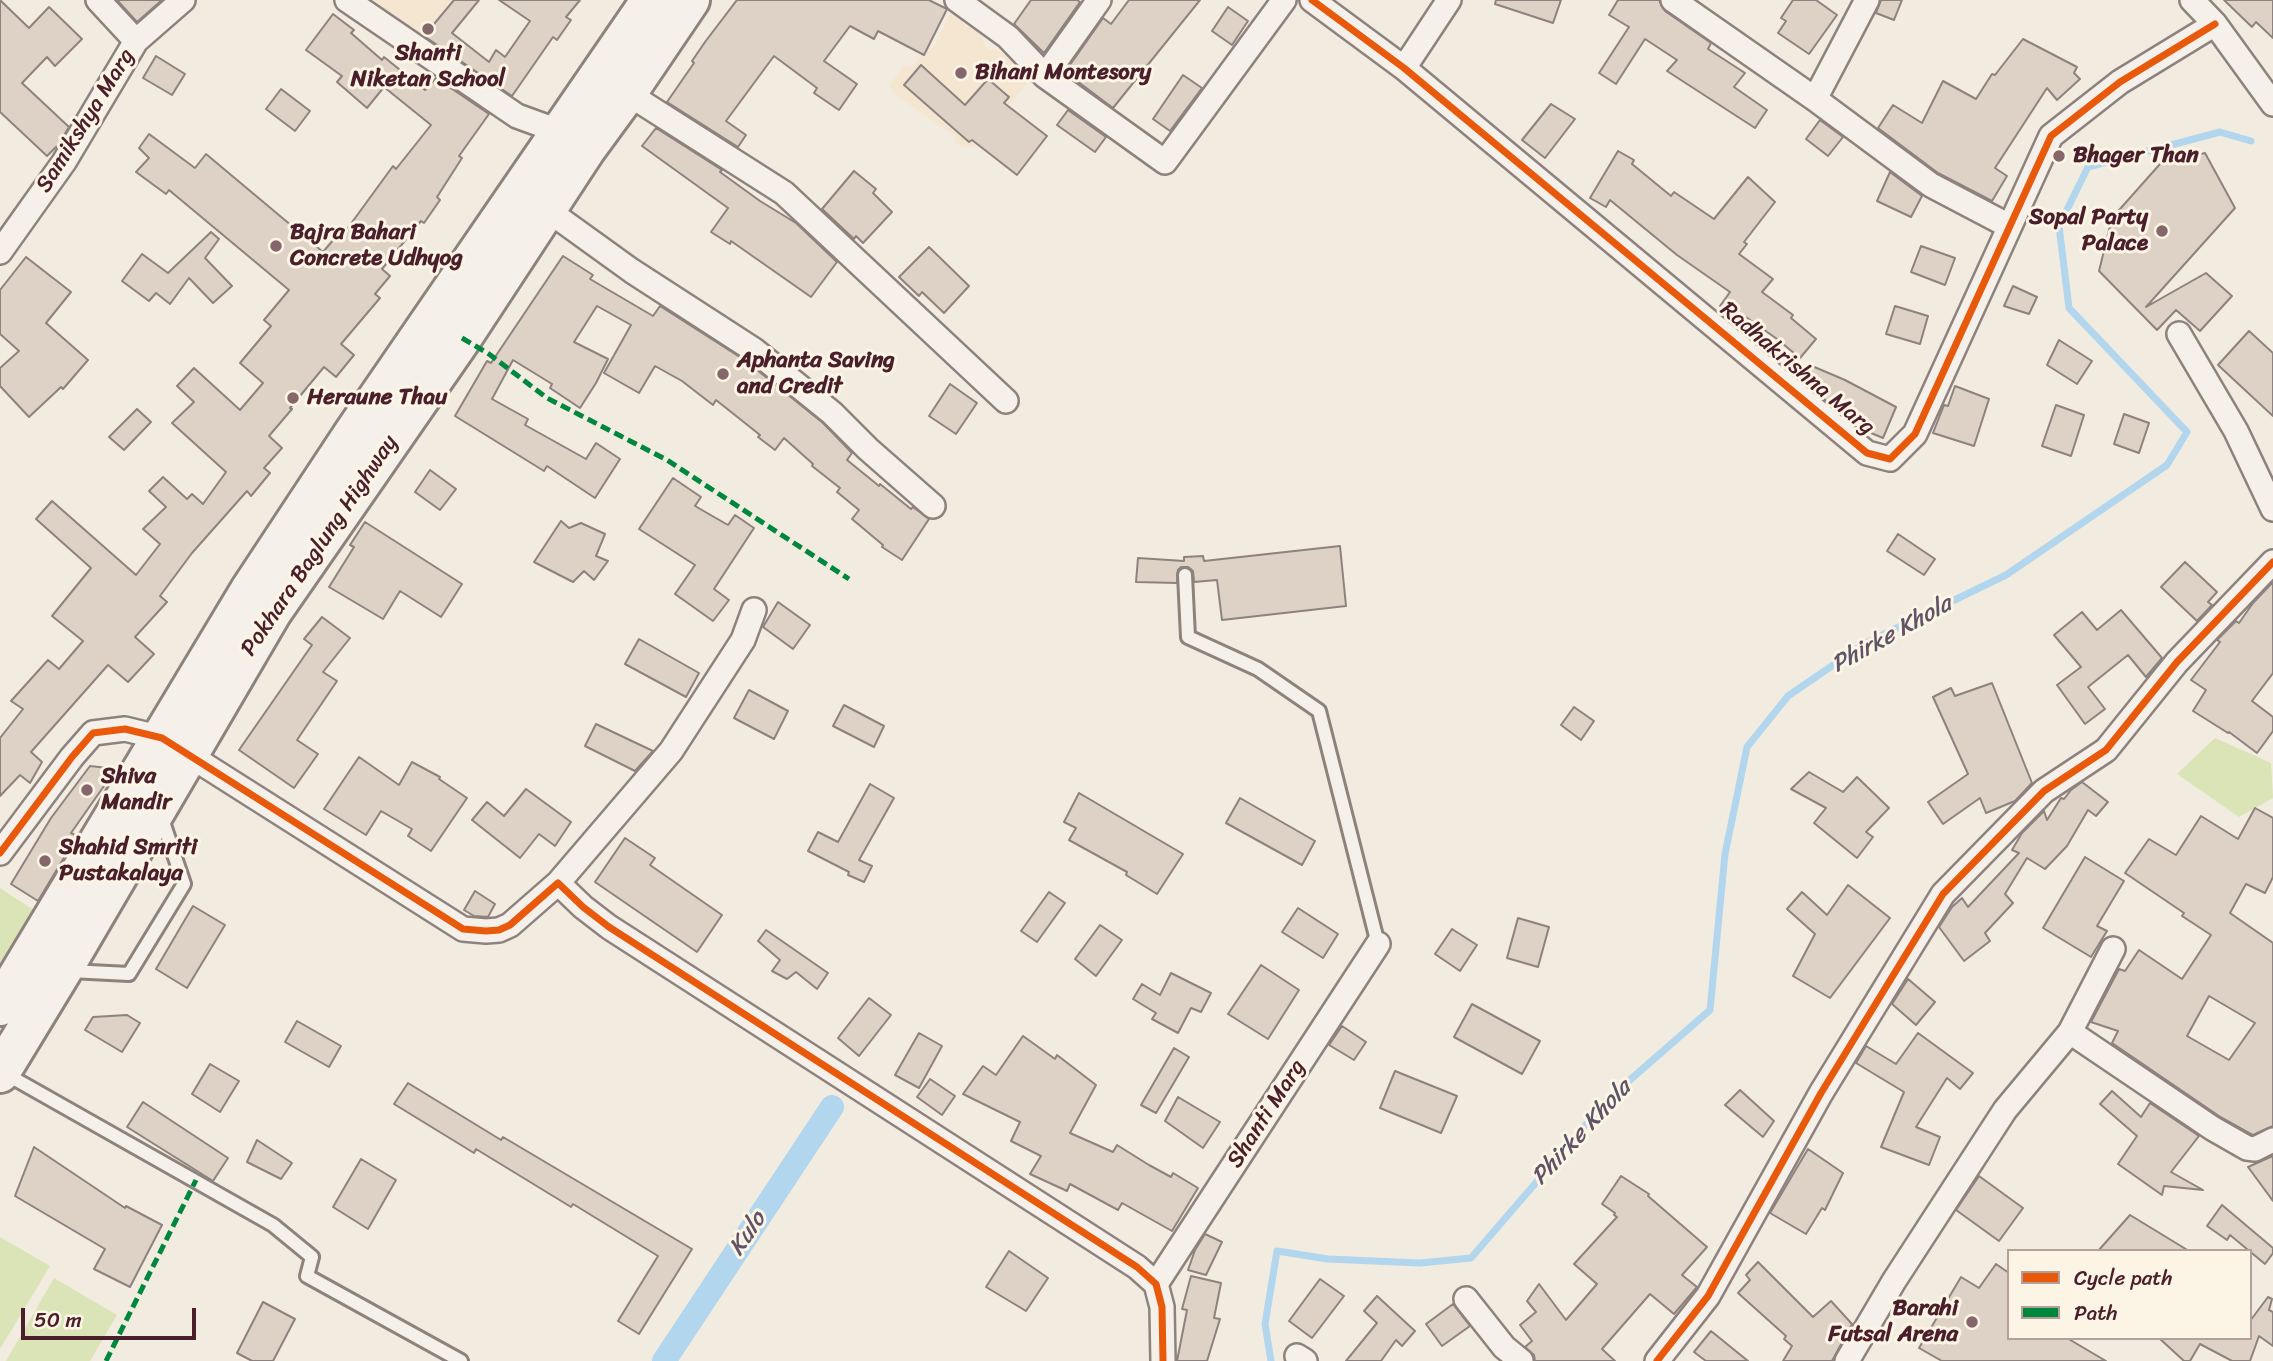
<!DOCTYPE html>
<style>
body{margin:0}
#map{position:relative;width:2273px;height:1361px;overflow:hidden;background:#f2ebdf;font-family:Sriracha,sans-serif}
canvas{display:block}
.legend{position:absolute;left:2007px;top:1249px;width:245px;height:91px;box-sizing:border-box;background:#fcf5e5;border:2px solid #b59f9b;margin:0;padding:9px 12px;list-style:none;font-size:21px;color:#4a1f2b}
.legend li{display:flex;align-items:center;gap:14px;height:35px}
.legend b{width:35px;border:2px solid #b59f9b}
.scale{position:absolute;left:21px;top:1308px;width:175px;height:32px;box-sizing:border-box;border:4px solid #4a1f2b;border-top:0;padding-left:9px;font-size:21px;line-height:24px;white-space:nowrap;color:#4a1f2b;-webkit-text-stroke:5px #fcf5e5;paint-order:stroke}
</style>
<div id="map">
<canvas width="2273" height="1361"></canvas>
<ul class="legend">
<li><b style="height:9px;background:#e8590c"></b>Cycle path</li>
<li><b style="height:9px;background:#00873e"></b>Path</li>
</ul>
<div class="scale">50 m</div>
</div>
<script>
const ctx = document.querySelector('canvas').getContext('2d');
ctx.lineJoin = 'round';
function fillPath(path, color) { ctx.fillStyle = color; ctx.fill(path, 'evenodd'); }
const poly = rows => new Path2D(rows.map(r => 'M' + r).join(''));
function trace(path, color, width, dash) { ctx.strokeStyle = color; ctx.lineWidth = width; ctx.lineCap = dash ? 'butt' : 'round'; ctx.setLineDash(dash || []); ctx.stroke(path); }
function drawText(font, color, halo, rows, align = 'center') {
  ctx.font = font + ' Sriracha,sans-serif'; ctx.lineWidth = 6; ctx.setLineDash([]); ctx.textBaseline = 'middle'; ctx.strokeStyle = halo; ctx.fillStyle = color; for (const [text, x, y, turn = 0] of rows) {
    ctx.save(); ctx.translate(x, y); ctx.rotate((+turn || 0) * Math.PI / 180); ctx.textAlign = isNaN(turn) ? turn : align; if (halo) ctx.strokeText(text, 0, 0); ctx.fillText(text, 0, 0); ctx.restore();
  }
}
const built = poly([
 [363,0,481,0,434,58],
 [952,9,982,30,983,43,989,50,997,49,1031,79,973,148,956,144,955,136,897,96,889,86,904,65,912,67,921,56,935,45]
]);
const green = poly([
 [2215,738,2271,763,2273,798,2239,817,2177,774],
 [0,888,35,911,0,966],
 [0,1237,50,1266,0,1349],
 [54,1278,117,1315,90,1361,6,1361]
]);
const stream = poly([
 [1271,1361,1265,1324,1277,1251,1328,1259,1420,1263,1471,1258,1607,1100,1710,1010,1725,854,1747,747,1788,696,1864,644,2006,575,2167,465,2187,432,2069,308,2059,226,2088,167,2220,132,2251,141]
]);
const canal = poly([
 [664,1361,832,1107]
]);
const building = poly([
 [0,0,29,28,49,7,82,39,55,66,47,57,22,83,69,127,58,145,47,156,0,112,0,0],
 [117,0,162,0,137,22,117,0],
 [454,0,479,0,452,33,489,62,496,50,505,57,530,21,499,0,580,0,566,17,571,20,557,40,553,37,512,96,424,36,454,0],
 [737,0,929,0,947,9,924,55,878,31,874,39,850,26,824,61,857,84,839,110,814,93,817,88,774,56,726,121,746,135,738,147,667,102,694,63,692,61,705,42,737,0],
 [1031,0,1077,0,1080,2,1044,53,1014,24,1031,0],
 [1129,0,1200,0,1113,108,1065,72,1103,18,1111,24,1129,0],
 [1496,0,1561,0,1553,23,1495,4,1496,0],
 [1618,0,1659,0,1665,11,1711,43,1708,49,1745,73,1734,87,1767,110,1755,128,1667,71,1677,60,1645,39,1616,84,1599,73,1629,27,1609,15,1618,0],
 [1793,0,1816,0,1837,15,1809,54,1778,33,1786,21,1781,18,1793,0],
 [1881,0,1902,0,1894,20,1876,13,1881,0],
 [2224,0,2273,0,2273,38,2256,22,2252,27,2224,0],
 [1228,7,1248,21,1232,45,1212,31,1228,7],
 [333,14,354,30,351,33,382,60,384,57,425,90,436,78,489,114,459,156,462,158,437,197,440,200,424,223,421,221,382,269,390,276,375,294,380,298,341,344,354,355,336,377,324,367,290,408,292,409,269,436,282,448,264,468,270,473,251,496,247,491,192,553,160,596,167,602,135,637,154,654,128,682,108,665,31,752,42,762,30,783,20,775,0,796,0,738,23,709,11,701,48,660,59,669,83,641,52,616,91,568,36,519,52,501,136,575,160,544,143,529,166,507,149,491,163,477,187,499,192,494,203,504,226,472,172,423,194,402,177,386,194,368,240,410,263,383,240,363,271,326,264,320,289,290,169,190,166,194,136,172,149,158,139,148,149,134,195,168,206,154,323,252,339,233,342,236,393,166,396,169,431,125,384,87,367,108,337,82,342,76,306,50,333,14],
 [2023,39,2077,67,2074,73,2080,79,2057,100,2047,88,1995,168,2007,176,1992,201,1938,173,1878,128,1893,105,1922,123,1943,81,1976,99,1992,74,1995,75,2023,39],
 [156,56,185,74,172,95,143,78,156,56],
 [921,65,965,105,988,79,1009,97,1004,103,1047,136,1017,175,972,140,969,142,904,85,921,65],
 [1183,75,1202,88,1170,131,1153,119,1183,75],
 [281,89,310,111,295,131,266,109,281,89],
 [1551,104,1575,119,1545,158,1522,140,1551,104],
 [1068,110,1106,137,1095,152,1057,125,1068,110],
 [1820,120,1843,137,1828,156,1806,139,1820,120],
 [656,128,722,170,720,172,760,201,796,223,837,262,811,297,731,241,730,244,711,232,728,208,642,146,656,128],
 [1618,151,1634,160,1632,164,1671,196,1674,192,1714,219,1748,177,1775,202,1744,242,1747,244,1739,254,1773,279,1762,292,1793,315,1791,318,1816,339,1800,358,1777,339,1743,315,1740,319,1720,306,1730,292,1677,255,1610,200,1606,207,1590,198,1618,151],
 [2205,153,2235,208,2146,307,2206,273,2232,296,2200,331,2176,310,2157,330,2099,271,2112,218,2160,164,2205,153],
 [854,171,876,189,873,193,892,212,863,243,856,236,854,239,822,209,854,171],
 [1890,172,1922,196,1911,217,1877,201,1890,172],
 [211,232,219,239,205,258,232,286,213,303,189,278,170,304,156,293,149,301,122,281,142,254,168,273,211,232],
 [1921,246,1955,258,1945,285,1911,272,1921,246],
 [929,247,969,286,944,313,922,292,919,296,899,277,929,247],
 [563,256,593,275,590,279,653,316,660,306,746,361,823,423,852,453,847,460,879,486,880,484,911,509,913,507,929,519,902,560,882,547,883,545,852,519,859,510,837,492,840,488,812,466,813,464,784,438,775,450,758,437,760,435,716,400,713,405,682,381,655,366,639,393,604,373,631,325,597,306,574,342,608,359,596,383,580,408,550,388,552,384,513,360,492,399,528,419,525,425,586,459,596,443,620,459,595,498,547,466,544,471,455,416,487,361,491,363,563,256],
 [26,257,71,292,46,323,88,360,63,389,61,387,29,417,0,386,0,368,19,351,0,334,0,290,26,257],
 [2013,286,2037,297,2029,314,2004,306,2013,286],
 [1895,306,1928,316,1920,344,1886,334,1895,306],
 [2249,331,2273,353,2273,416,2218,365,2249,331],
 [2059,340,2092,361,2077,384,2047,365,2059,340],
 [1812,366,1845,380,1896,407,1883,438,1859,428,1859,423,1846,417,1835,408,1836,406,1829,403,1805,384,1812,366],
 [950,384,977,403,956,434,929,416,950,384],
 [1955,386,1989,399,1974,446,1933,433,1944,405,1948,406,1955,386],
 [2056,405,2084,415,2071,456,2042,446,2056,405],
 [137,409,151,422,124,450,109,437,137,409],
 [2124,414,2149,423,2139,453,2114,444,2124,414],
 [430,470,456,489,440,510,415,492,430,470],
 [673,478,701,497,695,506,728,525,735,515,754,528,714,589,729,600,713,621,675,594,695,565,639,529,673,478],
 [561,521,569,528,581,523,605,534,596,556,608,561,594,580,584,571,573,582,534,562,561,521],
 [365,522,462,584,441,617,400,591,383,619,329,587,354,547,350,545,365,522],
 [1898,534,1935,559,1924,575,1887,551,1898,534],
 [1340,546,1346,606,1222,620,1217,580,1194,582,1193,571,1188,567,1181,567,1178,570,1177,583,1136,582,1138,558,1184,561,1184,557,1203,556,1204,561,1340,546],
 [2185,562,2217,592,2208,602,2212,605,2197,621,2161,587,2185,562],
 [2273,582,2273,673,2252,701,2273,717,2273,731,2257,753,2229,732,2228,733,2193,711,2206,690,2191,680,2220,642,2217,640,2236,621,2239,623,2253,603,2273,582],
 [778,602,810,625,793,649,763,627,778,602],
 [2121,610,2162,658,2146,677,2128,655,2088,687,2105,709,2085,724,2057,685,2081,667,2054,635,2082,612,2097,630,2121,610],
 [322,617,350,638,323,672,337,681,297,740,318,754,294,788,239,750,312,645,304,639,322,617],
 [639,639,699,673,686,697,625,664,639,639],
 [1992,683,2032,783,2015,801,1986,813,1980,798,1943,824,1928,802,1968,774,1933,697,1951,688,1955,696,1992,683],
 [749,690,788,711,774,739,734,718,749,690],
 [844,705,884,726,874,747,833,726,844,705],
 [1574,707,1594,721,1581,740,1561,725,1574,707],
 [596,724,653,751,635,771,585,746,596,724],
 [359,757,399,785,412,762,440,777,439,779,467,798,431,851,408,836,412,829,381,811,366,835,324,809,359,757],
 [90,766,116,769,71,833,77,836,38,901,11,884,51,818,90,766],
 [1809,772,1843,792,1857,777,1889,808,1866,832,1873,837,1857,858,1814,823,1826,808,1791,789,1809,772],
 [2082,782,2108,802,2096,816,2088,810,2067,846,2045,869,2027,858,2005,894,2013,903,1985,933,1990,941,1964,961,1939,927,1952,907,1962,898,1968,907,2019,853,2012,850,2022,833,2044,811,2047,820,2061,798,2064,799,2071,790,2082,782],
 [870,784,894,798,859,860,872,866,864,882,848,875,849,872,808,851,818,832,838,842,870,784],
 [526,789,571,822,555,846,539,834,520,858,472,820,487,802,504,816,526,789],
 [1079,793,1183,854,1157,894,1126,875,1127,872,1069,840,1076,828,1064,822,1079,793],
 [1240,798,1315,841,1302,865,1226,823,1240,798],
 [2255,808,2273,818,2273,877,2265,893,2246,884,2230,913,2273,943,2273,1126,2253,1135,2219,1116,2112,1043,2118,1031,2091,1022,2119,969,2125,971,2139,950,2182,979,2211,935,2182,916,2184,913,2125,873,2149,839,2176,855,2201,816,2238,839,2255,808],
 [2209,996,2255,1023,2229,1060,2187,1036,2209,996],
 [625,838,655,858,650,865,722,915,697,952,595,882,625,838],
 [2085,857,2124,881,2097,926,2107,931,2091,957,2043,928,2085,857],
 [1848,885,1890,918,1830,998,1793,976,1815,934,1787,909,1802,892,1827,915,1848,885],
 [475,891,495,904,488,917,474,916,464,910,475,891],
 [1049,892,1065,903,1037,942,1021,931,1049,892],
 [193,906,225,925,187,988,156,969,193,906],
 [1298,908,1338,934,1323,958,1282,932,1298,908],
 [1518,918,1549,927,1538,967,1507,958,1518,918],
 [1100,925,1122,940,1096,976,1075,959,1100,925],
 [1452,929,1477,945,1460,971,1435,954,1452,929],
 [766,930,828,973,817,989,796,972,787,979,772,971,780,960,758,941,766,930],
 [1261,965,1299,990,1268,1039,1228,1014,1261,965],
 [1171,973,1211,993,1201,1012,1191,1008,1178,1033,1152,1019,1156,1013,1133,999,1142,984,1160,995,1171,973],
 [1908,979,1935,1002,1916,1025,1892,1004,1908,979],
 [869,998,891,1015,859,1056,838,1038,869,998],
 [1472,1004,1540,1041,1522,1074,1454,1037,1472,1004],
 [127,1015,140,1023,122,1052,85,1030,93,1017,127,1015],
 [297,1021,341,1046,329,1067,285,1042,297,1021],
 [1342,1026,1366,1042,1354,1060,1329,1045,1342,1026],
 [919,1033,942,1046,919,1088,895,1075,919,1033],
 [1918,1033,1973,1073,1960,1089,1947,1078,1916,1127,1940,1137,1929,1165,1881,1147,1904,1092,1856,1063,1866,1046,1896,1064,1918,1033],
 [1023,1036,1055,1059,1057,1055,1096,1085,1070,1133,1113,1152,1117,1145,1149,1165,1171,1177,1173,1173,1198,1188,1172,1231,1122,1203,1118,1210,1070,1184,1067,1191,1030,1174,1041,1156,1011,1141,1020,1122,963,1094,983,1066,996,1075,1023,1036],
 [1174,1048,1189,1057,1156,1113,1141,1105,1174,1048],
 [210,1064,239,1081,220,1112,192,1094,210,1064],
 [1395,1071,1457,1096,1441,1133,1380,1108,1395,1071],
 [930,1079,955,1096,942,1115,917,1097,930,1079],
 [408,1083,501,1140,503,1137,692,1249,639,1334,618,1321,658,1256,573,1204,571,1207,476,1149,474,1153,394,1104,408,1083],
 [1740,1090,1774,1121,1763,1137,1725,1105,1740,1090],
 [2112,1091,2141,1117,2150,1103,2199,1136,2171,1172,2203,1190,2164,1186,2162,1195,2118,1164,2137,1136,2100,1104,2112,1091],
 [1178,1097,1220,1122,1203,1148,1165,1121,1178,1097],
 [143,1102,228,1158,213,1181,127,1127,143,1102],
 [257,1140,292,1163,281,1179,247,1162,257,1140],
 [34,1147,125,1208,126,1206,162,1225,130,1287,94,1269,105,1249,15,1196,34,1147],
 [1808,1149,1843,1173,1825,1210,1822,1208,1806,1234,1770,1213,1808,1149],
 [2273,1156,2273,1201,2248,1167,2273,1156],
 [361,1159,396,1180,368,1229,333,1207,361,1159],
 [1621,1176,1649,1194,1648,1196,1707,1247,1682,1275,1697,1287,1674,1314,1650,1294,1602,1349,1615,1361,1535,1361,1534,1355,1525,1347,1532,1341,1520,1325,1536,1312,1527,1301,1539,1284,1566,1320,1597,1284,1574,1264,1617,1217,1614,1215,1615,1213,1602,1204,1621,1176],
 [1979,1176,2023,1208,1999,1241,1956,1210,1979,1176],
 [2222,1205,2273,1248,2273,1253,2265,1264,2230,1235,2227,1240,2207,1226,2222,1205],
 [2130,1215,2189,1251,2098,1251,2130,1215],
 [1205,1234,1222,1242,1206,1275,1188,1270,1195,1250,1205,1234],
 [1009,1251,1048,1278,1026,1311,986,1287,1009,1251],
 [1758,1262,1813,1317,1831,1301,1852,1324,1832,1361,1783,1361,1792,1346,1784,1339,1786,1336,1738,1293,1750,1280,1746,1275,1758,1262],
 [1996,1264,2009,1273,2009,1338,2067,1338,2106,1361,1942,1361,1919,1348,1961,1277,1979,1288,1996,1264],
 [1191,1276,1221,1283,1214,1318,1220,1319,1207,1361,1177,1361,1187,1310,1182,1309,1191,1276],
 [1320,1279,1344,1296,1312,1338,1289,1321,1320,1279],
 [1377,1296,1415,1331,1402,1346,1396,1340,1381,1361,1346,1361,1377,1323,1364,1311,1377,1296],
 [2268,1297,2272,1299,2269,1310,2273,1312,2273,1346,2259,1336,2250,1361,2232,1361,2200,1344,2190,1361,2184,1361,2159,1338,2250,1338,2250,1321,2268,1297],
 [263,1302,295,1319,273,1361,252,1361,237,1353,263,1302],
 [1453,1304,1470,1326,1442,1346,1426,1324,1453,1304],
 [1711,1331,1748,1361,1706,1361,1694,1352,1711,1331]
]);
const lane = poly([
 [1185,575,1188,637,1258,669,1319,711,1378,944],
 [70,971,129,974,184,884,161,816],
 [6,1074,273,1225,312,1257,307,1276,461,1361]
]);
const street = poly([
 [98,0,136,41],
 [347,0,517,116,561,132,569,138],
 [957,0,1008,37,1045,76,1165,162,1284,0],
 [1312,0,1404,68,1867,453,1890,459,1915,434,2051,136,2120,82,2215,24],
 [1673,0,1815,99,1931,185,2009,226],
 [2192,0,2215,24,2273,104],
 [1404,68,1449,0],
 [1045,76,1099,0],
 [627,93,784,193,1006,401],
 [1815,99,1867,0],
 [546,209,632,271,754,350,832,413,868,449,933,506],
 [0,252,64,162,136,41,183,0],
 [2179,334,2236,431,2273,509],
 [0,853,72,757,93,733,125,729,162,738,463,929,486,931,499,930,510,925,558,883,583,907,609,927,1137,1267,1156,1284,1162,1307,1163,1361],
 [558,883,671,751,743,640,754,610],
 [2070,1032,2212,1128,2247,1148,2255,1149,2273,1140],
 [1156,1284,1378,944],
 [1466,1299,1504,1347,1521,1361],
 [1297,1356,1305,1361],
 [1657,1361,1708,1296,1821,1093,1943,894,2044,791,2106,750,2177,662,2273,562],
 [1847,1361,1894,1281,2005,1110,2070,1032,2113,949]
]);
const highway = poly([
 [0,1006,250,590,355,431,651,0],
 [0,1073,62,971,272,612,462,338,586,149,627,93,690,0]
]);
const quiet = poly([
 [462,338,489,354,547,398,667,460,849,579],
 [106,1361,196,1180]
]);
const cycleway = poly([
 [1312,0,1404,68,1867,453,1890,459,1915,434,2051,136,2120,82,2215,24],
 [0,853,72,757,93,733,125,729,162,738,463,929,486,931,499,930,510,925,558,883,583,907,609,927,1137,1267,1156,1284,1162,1307,1163,1361],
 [1657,1361,1708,1296,1821,1093,1943,894,2044,791,2106,750,2177,662,2273,562]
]);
const markers = [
 [428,29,7,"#85666a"],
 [961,73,7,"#85666a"],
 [2059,156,7,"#85666a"],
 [2162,231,7,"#85666a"],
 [276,246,7,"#85666a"],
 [723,374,7,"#85666a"],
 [293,398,7,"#85666a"],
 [87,790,7,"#85666a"],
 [45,861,7,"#85666a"],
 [1972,1322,7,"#85666a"]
];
const poiNames = [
 ["Shanti",428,54,"center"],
 ["Niketan School",428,80,"center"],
 ["Bihani Montesory",975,73],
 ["Bhager Than",2073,156],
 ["Sopal Party",2148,218,"right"],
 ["Palace",2148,244,"right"],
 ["Bajra Bahari",290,233],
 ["Concrete Udhyog",290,259],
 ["Aphanta Saving",737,361],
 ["and Credit",737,387],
 ["Heraune Thau",307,398],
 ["Shiva",101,777],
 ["Mandir",101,803],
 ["Shahid Smriti",59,848],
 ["Pustakalaya",59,874],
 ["Barahi",1958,1309,"right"],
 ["Futsal Arena",1958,1335,"right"]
];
const streetNames = [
 ["Samikshya Marg",86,121,-58],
 ["Radhakrishna Marg",1797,369,40],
 ["Pokhara Baglung Highway",320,546,-56],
 ["Shanti Marg",1267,1114,-57]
];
const waterNames = [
 ["Phirke Khola",1892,635,-29],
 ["Phirke Khola",1582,1133,-47],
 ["Kulo",748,1234,-56]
];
fillPath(built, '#f5e6d2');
fillPath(green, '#dbe4b6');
trace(stream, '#b1d6ee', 7);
trace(canal, '#b1d6ee', 24);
fillPath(building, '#ded1c5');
trace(building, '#8e827f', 2);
trace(lane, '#8e827f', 18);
trace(street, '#8e827f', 28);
trace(highway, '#8e827f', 44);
trace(lane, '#f5f1ea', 12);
trace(street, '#f5f1ea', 23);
trace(highway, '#f5f1ea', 38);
trace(quiet, '#00873e', 5, [10, 5]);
trace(cycleway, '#e8590c', 7);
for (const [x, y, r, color] of markers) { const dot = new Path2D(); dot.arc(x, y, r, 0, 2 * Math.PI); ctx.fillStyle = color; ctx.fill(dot); trace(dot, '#fcf5e5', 2.5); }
drawText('bold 23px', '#4a1f2b', '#fcf5e5', poiNames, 'left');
drawText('23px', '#4a1f2b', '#fcf5e5', streetNames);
drawText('italic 24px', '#605367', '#fcf5e5', waterNames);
</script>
